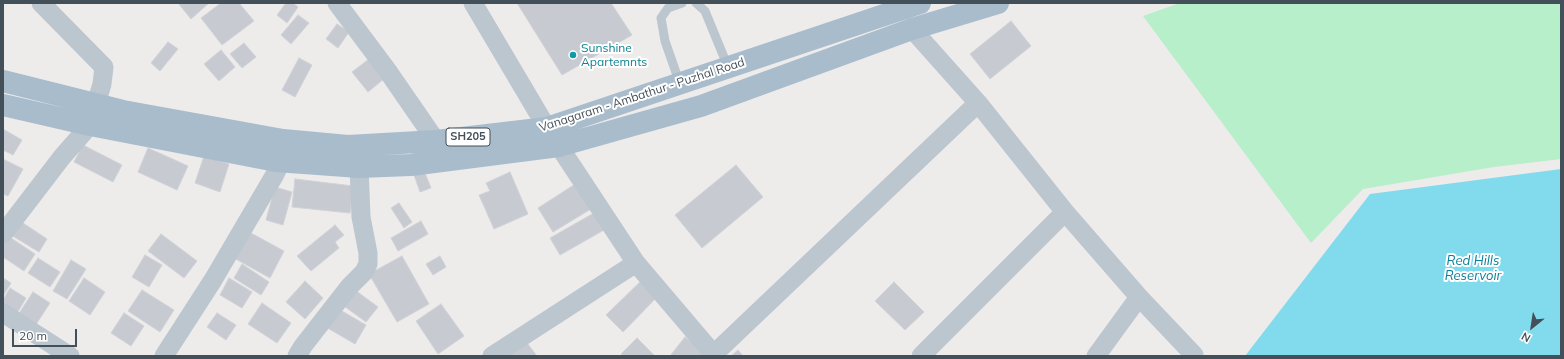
<!DOCTYPE html>
<style>
body{margin:0}
#map{position:relative;width:1564px;height:359px;overflow:hidden;background:#eeebeb;font-family:Mulish,sans-serif}
canvas{display:block}
.frame{position:absolute;inset:0;border:4px solid #434f59;pointer-events:none}
.north{position:absolute;left:1512px;top:307px;width:40px;height:40px;-webkit-text-stroke:3px #fff;paint-order:stroke;rotate:210deg;font-size:11px;font-weight:700;line-height:16px;text-align:center;color:#434f59}
.north::after{content:'';display:block;margin:auto;width:14px;height:18px;background:#434f59;clip-path:polygon(50% 0,100% 100%,50% 72%,0 100%)}
.scale{position:absolute;left:12px;top:329px;width:65px;height:18px;box-sizing:border-box;border:2px solid #434f59;border-top:0;padding-left:5px;font-size:12px;line-height:14px;white-space:nowrap;color:#434f59;-webkit-text-stroke:3px #fff;paint-order:stroke}
</style>
<div id="map">
<canvas width="1564" height="359"></canvas>
<div class="frame"></div>
<div class="north">N</div>
<div class="scale">20 m</div>
</div>
<script>
const ctx = document.querySelector('canvas').getContext('2d');
ctx.lineJoin = 'round';
function fillPath(path, color) { ctx.fillStyle = color; ctx.fill(path, 'evenodd'); }
const poly = rows => new Path2D(rows.map(r => 'M' + r).join(''));
function trace(path, color, width, dash) { ctx.strokeStyle = color; ctx.lineWidth = width; ctx.lineCap = dash ? 'butt' : 'round'; ctx.setLineDash(dash || []); ctx.stroke(path); }
function drawText(font, color, halo, rows, align = 'center') {
  ctx.font = font + ' Mulish,sans-serif'; ctx.lineWidth = 4; ctx.setLineDash([]); ctx.textBaseline = 'middle'; ctx.strokeStyle = halo; ctx.fillStyle = color; for (const [text, x, y, turn = 0] of rows) {
    ctx.save(); ctx.translate(x, y); ctx.rotate((+turn || 0) * Math.PI / 180); ctx.textAlign = isNaN(turn) ? turn : align; if (halo) ctx.strokeText(text, 0, 0); ctx.fillText(text, 0, 0); ctx.restore();
  }
}
const green = poly([
 [1180,3,1561,3,1561,159,1494,167,1363,189,1311,243,1143,16]
]);
const water = poly([
 [1561,169,1561,356,1245,356,1370,194]
]);
const building = poly([
 [178,3,209,3,191,19,178,3],
 [221,3,239,3,254,21,222,45,201,18,221,3],
 [286,3,293,3,298,7,287,23,277,15,286,3],
 [517,3,611,3,632,35,562,75,517,3],
 [298,15,309,23,291,44,281,35,298,15],
 [1011,21,1031,46,990,79,970,54,1011,21],
 [337,24,349,32,338,48,326,39,337,24],
 [168,42,178,49,160,71,151,63,168,42],
 [244,43,256,57,242,68,230,54,244,43],
 [221,50,235,67,219,81,204,64,221,50],
 [299,58,312,65,295,97,282,90,299,58],
 [369,59,385,78,368,92,352,72,369,59],
 [3,129,22,140,13,155,3,150,3,129],
 [83,145,122,165,113,182,74,162,83,145],
 [148,148,188,166,177,190,138,172,148,148],
 [204,156,229,164,220,192,195,183,204,156],
 [3,159,23,169,8,196,3,194,3,159],
 [736,165,763,197,702,248,675,215,736,165],
 [423,168,431,188,420,192,413,172,423,168],
 [510,172,528,214,494,229,479,195,490,191,486,183,510,172],
 [295,179,353,186,350,213,292,207,295,179],
 [580,181,596,206,553,232,538,208,580,181],
 [275,187,292,192,283,225,266,220,275,187],
 [399,203,412,222,404,228,391,208,399,203],
 [594,213,604,230,560,255,550,238,594,213],
 [20,221,47,239,39,252,11,235,20,221],
 [421,221,428,234,398,251,391,238,421,221],
 [335,225,344,235,335,242,339,248,311,271,297,256,335,225],
 [249,232,284,251,270,278,234,258,249,232],
 [161,234,197,261,184,278,148,251,161,234],
 [8,236,35,254,24,271,3,257,3,244,8,236],
 [145,255,162,265,149,287,132,277,145,255],
 [402,256,429,304,397,322,369,274,402,256],
 [440,256,446,267,433,275,426,264,440,256],
 [38,258,60,272,50,287,28,273,38,258],
 [71,260,86,269,67,299,53,291,71,260],
 [242,264,269,282,261,295,234,278,242,264],
 [3,278,11,283,3,296,3,278],
 [84,278,105,292,90,315,69,301,84,278],
 [229,278,252,292,242,308,220,295,229,278],
 [644,278,660,294,623,332,606,315,644,278],
 [305,281,323,298,305,319,286,302,305,281],
 [894,282,924,312,905,330,875,301,894,282],
 [10,288,26,298,16,315,3,307,3,300,10,288],
 [142,290,174,310,160,332,128,311,142,290],
 [355,290,378,307,366,322,344,306,355,290],
 [33,292,50,303,35,326,18,315,33,292],
 [262,303,291,323,277,343,248,324,262,303],
 [441,304,464,336,438,354,416,321,441,304],
 [335,307,366,325,355,344,324,326,335,307],
 [124,313,144,326,131,346,111,333,124,313],
 [217,313,236,325,226,340,207,327,217,313],
 [685,337,710,356,670,356,685,337],
 [637,338,655,356,623,356,621,354,637,338],
 [524,339,537,356,503,356,524,339],
 [738,350,743,356,731,356,738,350]
]);
const service = poly([
 [696,3,705,11,728,67],
 [680,84,665,41,661,18,668,8,682,3]
]);
const minor = poly([
 [337,3,387,70,436,141],
 [473,3,547,128,636,263,715,356],
 [912,29,978,103,1065,212,1139,297,1194,355],
 [3,234,62,157,90,125,102,84,104,67,41,3],
 [3,313,70,356],
 [714,354,978,103],
 [164,356,213,280,274,176,281,162,282,147],
 [297,356,303,346,349,287,364,272,368,264,368,253,361,217,359,167],
 [492,356,636,263],
 [921,356,1065,212],
 [1096,356,1139,297]
]);
const primary = poly([
 [3,81,123,111,283,140,348,146,436,141,547,128,920,3],
 [3,105,90,125,276,161,359,167,411,165,559,146,701,106,912,29,998,3]
]);
const markers = [
 [573,55,4,"#0f9aa8"]
];
const shields = [
 [468,137,44]
];
const shieldNames = [
 ["SH205",468,137]
];
const cultureNames = [
 ["Sunshine",581,48],
 ["Apartemnts",581,62]
];
const streetNames = [
 ["Vanagaram - Ambathur - Puzhal Road",642,95,-18]
];
const waterNames = [
 ["Red Hills",1473,261],
 ["Reservoir",1473,276]
];
fillPath(green, '#b6efca');
fillPath(water, '#82dbed');
fillPath(building, '#c8cad1');
trace(building, '#cfd2d7', 1);
trace(service, '#bbc6cf', 9);
trace(minor, '#bbc6cf', 19);
trace(primary, '#a9bccc', 22);
for (const [x, y, r, color] of markers) { const dot = new Path2D(); dot.arc(x, y, r, 0, 2 * Math.PI); ctx.fillStyle = color; ctx.fill(dot); trace(dot, '#fff', 1.5); }
for (const [x, y, w] of shields) { const box = new Path2D(); box.roundRect(x - w / 2, y - 9, w, 18, 3); ctx.fillStyle = '#fff'; ctx.fill(box); trace(box, '#434f59', 1); }
drawText('bold 11px', '#434f59', null, shieldNames);
drawText('12px', '#0d838f', '#fff', cultureNames, 'left');
drawText('12px', '#434f59', '#fff', streetNames);
drawText('italic 13px', '#097f98', '#fff', waterNames);
</script>
